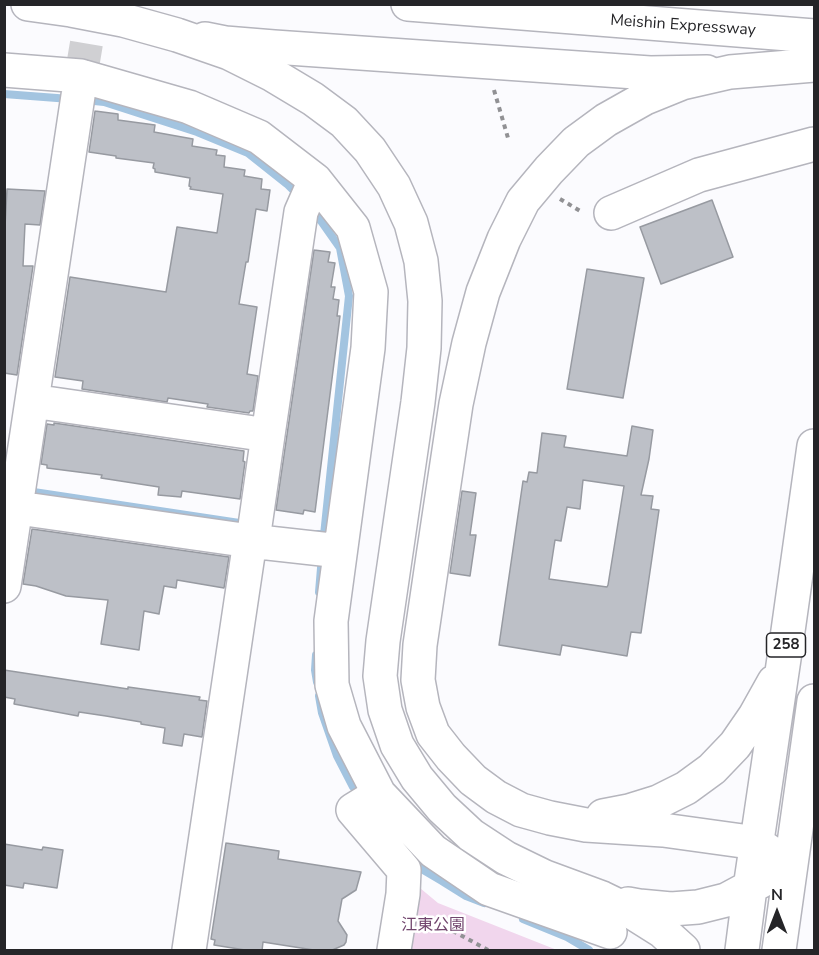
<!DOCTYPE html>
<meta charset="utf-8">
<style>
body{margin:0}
#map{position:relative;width:819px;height:955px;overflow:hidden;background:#fbfbfe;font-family:"Nunito Sans",sans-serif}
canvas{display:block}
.frame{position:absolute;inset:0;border:6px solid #252528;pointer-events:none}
.north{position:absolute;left:747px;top:883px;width:60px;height:60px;-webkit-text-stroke:4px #fff;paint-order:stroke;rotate:0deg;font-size:16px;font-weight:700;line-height:24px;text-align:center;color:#252528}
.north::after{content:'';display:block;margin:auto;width:21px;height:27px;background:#252528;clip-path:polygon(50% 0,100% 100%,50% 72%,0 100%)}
</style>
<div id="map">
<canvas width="819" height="955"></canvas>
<div class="frame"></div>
<div class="north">N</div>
</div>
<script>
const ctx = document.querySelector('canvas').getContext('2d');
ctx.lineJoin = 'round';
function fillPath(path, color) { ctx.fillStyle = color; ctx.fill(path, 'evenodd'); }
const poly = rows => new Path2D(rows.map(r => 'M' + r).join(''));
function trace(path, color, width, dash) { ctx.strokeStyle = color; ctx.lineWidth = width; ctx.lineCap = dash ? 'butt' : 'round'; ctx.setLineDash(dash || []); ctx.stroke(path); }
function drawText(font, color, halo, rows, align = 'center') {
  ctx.font = font + ' "Nunito Sans","Noto Sans JP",sans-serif'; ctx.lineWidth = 5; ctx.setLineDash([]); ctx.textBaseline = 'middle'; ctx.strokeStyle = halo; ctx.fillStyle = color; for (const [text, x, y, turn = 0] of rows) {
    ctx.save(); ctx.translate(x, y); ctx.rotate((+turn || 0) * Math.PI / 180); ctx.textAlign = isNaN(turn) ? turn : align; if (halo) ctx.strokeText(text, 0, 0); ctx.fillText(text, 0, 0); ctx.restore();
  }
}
const green = poly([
 [414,883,438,903,557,950,405,950]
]);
const stream = poly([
 [4,94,70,99],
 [85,100,104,102,197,132,248,153,287,184,300,197],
 [312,211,321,221,340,248,349,296,324,535,318,534],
 [27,491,246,524],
 [319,592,322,556],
 [316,655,315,670,317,682],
 [319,696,322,713,337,756,353,787],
 [413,860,420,868,442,881,466,896,484,903],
 [523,919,567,937,589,950]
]);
const building = poly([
 [95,111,118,114,118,120,155,125,154,132,193,139,192,146,217,150,216,155,225,156,224,167,245,170,244,176,262,179,261,189,270,190,267,211,256,209,248,262,246,262,239,304,257,307,247,374,258,376,253,411,250,411,249,413,207,407,208,404,168,398,167,402,82,389,83,381,55,377,70,277,166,292,177,227,217,233,223,194,190,189,191,187,189,186,190,178,155,172,155,169,153,168,154,163,116,158,116,156,89,152,95,111],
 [7,189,45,191,40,225,25,224,23,266,33,266,17,375,4,373,4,245,7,189],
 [712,200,733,257,661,284,640,227,712,200],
 [314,250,330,252,328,262,335,263,331,287,335,287,333,299,339,300,337,316,340,316,315,512,304,510,303,514,276,510,314,250],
 [587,269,644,278,623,398,567,389,587,269],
 [54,423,244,451,243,461,245,462,240,499,182,491,181,497,158,495,159,487,101,478,102,475,47,468,47,465,41,464,47,424,54,425,54,423],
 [632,426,653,430,649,459,641,495,653,496,651,509,659,510,641,633,631,632,627,656,562,645,560,655,499,645,523,481,527,482,529,472,537,473,542,433,566,436,564,447,627,456,632,426],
 [583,480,624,486,608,585,607,587,549,579,555,540,561,541,567,507,580,509,583,480],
 [462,491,476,493,470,535,476,535,470,576,450,573,462,491],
 [32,529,229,557,224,588,177,580,176,588,164,586,159,614,144,611,139,650,101,644,108,600,66,596,36,586,23,584,32,529],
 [4,670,128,689,128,687,200,697,199,700,207,701,202,737,184,734,182,746,163,743,165,728,141,724,141,722,106,716,79,712,78,716,14,704,15,699,4,697,4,670],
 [226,843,279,851,278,859,361,872,356,890,342,899,338,921,347,935,346,942,344,945,330,951,320,951,263,942,262,951,251,951,214,945,215,940,211,939,226,843],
 [4,844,42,850,43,847,63,850,57,888,24,883,23,888,4,885,4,844]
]);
const minorTunnel = poly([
 [81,76,93,4]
]);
const path = poly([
 [494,90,508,138],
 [560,199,582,212],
 [429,918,488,950]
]);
const minor = poly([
 [205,39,225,43,274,47,650,73,707,72],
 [4,70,81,76,189,107,259,137,315,180,353,228,371,292,368,348,331,621,332,685,344,726,379,794,433,851,489,889,610,932],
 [611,213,699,175,814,144],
 [32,401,268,435],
 [4,506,250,541,340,551],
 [4,586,81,76],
 [379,794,353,810,404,870,403,894,394,950],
 [189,950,250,541,254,533,268,435,301,212,315,180]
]);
const highway = poly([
 [28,4,71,10,123,20,177,35,229,53,273,75,313,99,344,122,370,150,394,186,411,223,421,261,425,301,424,348,418,402,383,641,380,676,385,710,397,745,417,778,442,808,471,835,506,858,545,877,602,898,635,914,662,931,683,950],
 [408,4,814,36],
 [603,816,629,811,658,802,686,788,712,769,735,745,755,716,774,682],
 [790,866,757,843,663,830,586,825,550,818,521,810,496,797,473,780,451,757,433,734,423,707,418,680,420,645,433,557,456,404,469,343,483,292,504,239,523,201,549,170,576,142,606,120,645,98,682,83,730,72,814,65],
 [628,904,639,906,671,909,698,907,726,900,765,879],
 [742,950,750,888,786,645,814,446],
 [779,950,814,701]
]);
const shields = [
 [786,645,39]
];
const shieldNames = [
 ["258",786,645]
];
const streetNames = [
 ["Meishin Expressway",683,26,4]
];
const parkNames = [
 ["江東公園",433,926]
];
fillPath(green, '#f1d6ed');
trace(stream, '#a3c4e0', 8);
fillPath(building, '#bdc0c7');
trace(building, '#979aa1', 1.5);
trace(minorTunnel, '#d0d0d3', 33, [33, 16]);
trace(minor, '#b5b5bd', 36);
trace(highway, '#b5b5bd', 36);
trace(path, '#919194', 4, [4.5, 4.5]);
trace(minor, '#fff', 33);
trace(highway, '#fff', 33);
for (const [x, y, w] of shields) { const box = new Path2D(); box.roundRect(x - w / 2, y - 12, w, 24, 4.5); ctx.fillStyle = '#fff'; ctx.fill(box); trace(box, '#252528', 1.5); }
drawText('bold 15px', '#252528', null, shieldNames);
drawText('16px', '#252528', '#fff', streetNames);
drawText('16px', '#71456d', '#fff', parkNames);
</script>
